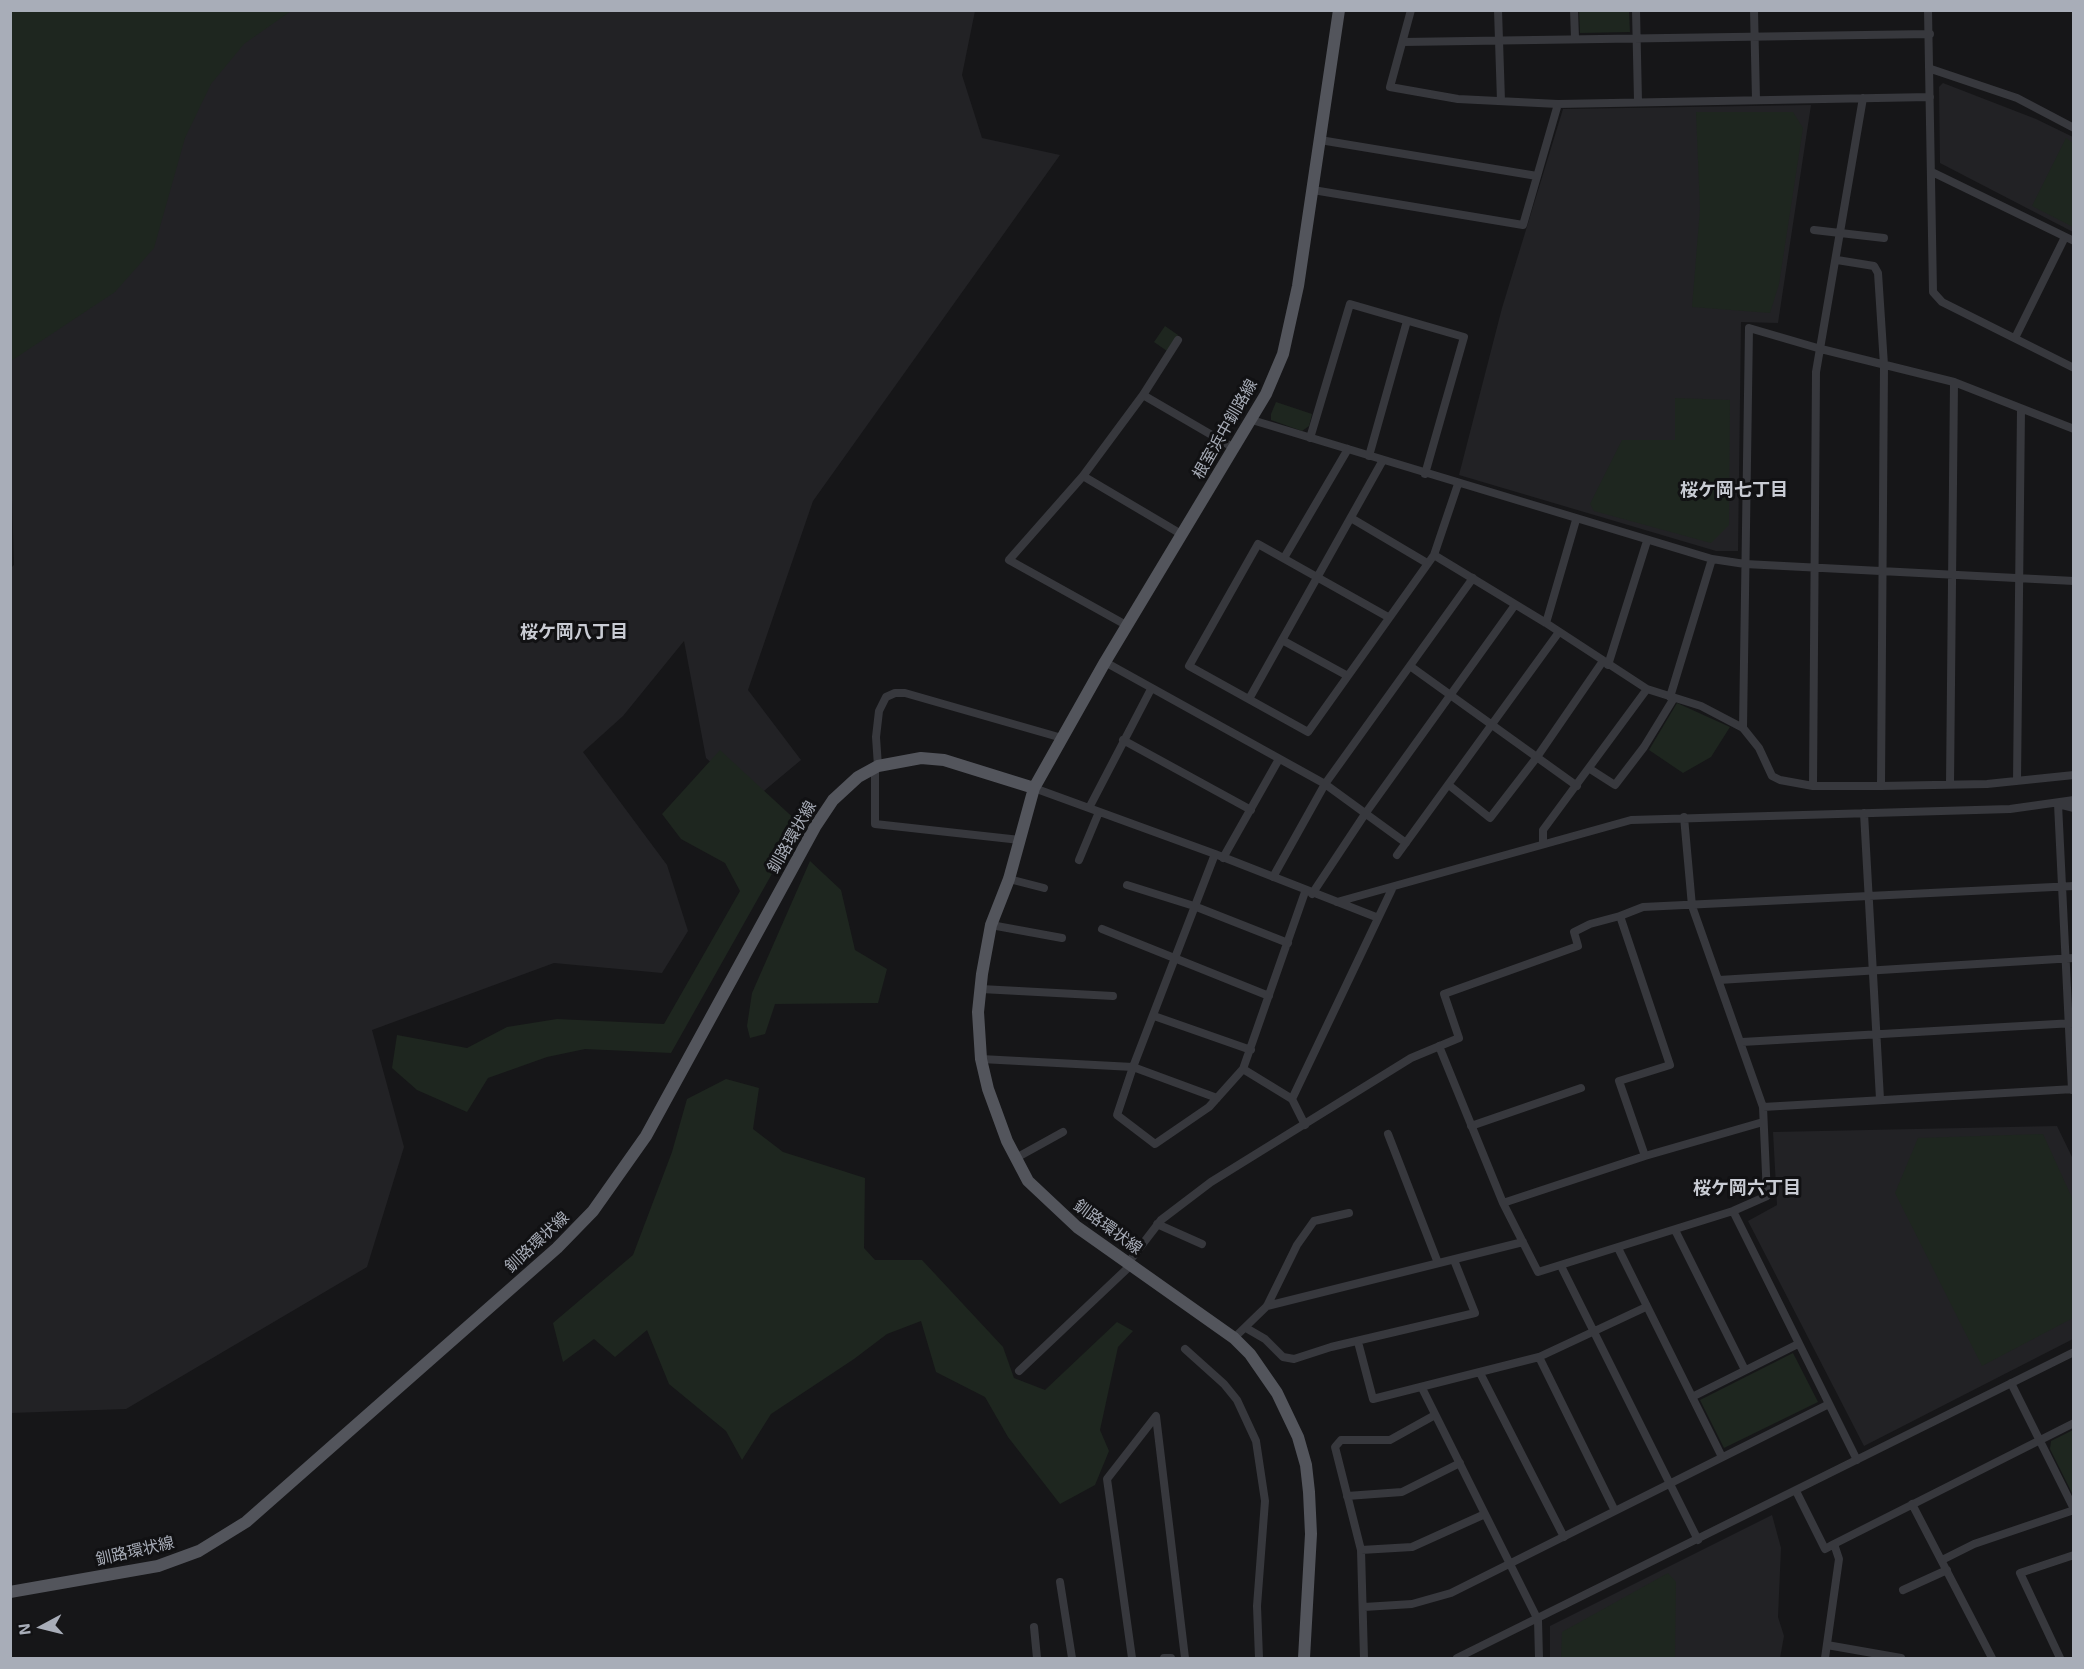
<!DOCTYPE html>
<meta charset="utf-8">
<style>
body{margin:0}
#map{position:relative;width:2084px;height:1669px;overflow:hidden;background:#161618;font-family:"Exo 2",sans-serif}
canvas{display:block}
.frame{position:absolute;inset:0;border:12px solid #a8adb8;pointer-events:none}
.north{position:absolute;left:12px;top:1597px;width:60px;height:60px;-webkit-text-stroke:4px #111113;paint-order:stroke;rotate:263deg;font-size:16px;font-weight:700;line-height:24px;text-align:center;color:#a8adb8}
.north::after{content:'';display:block;margin:auto;width:21px;height:27px;background:#a8adb8;clip-path:polygon(50% 0,100% 100%,50% 72%,0 100%)}
</style>
<div id="map">
<canvas width="2084" height="1669"></canvas>
<div class="frame"></div>
<div class="north">N</div>
</div>
<script>
const ctx = document.querySelector('canvas').getContext('2d');
ctx.lineJoin = 'round';
function fillPath(path, color) { ctx.fillStyle = color; ctx.fill(path, 'evenodd'); }
const poly = rows => new Path2D(rows.map(r => 'M' + r).join(''));
function trace(path, color, width, dash) { ctx.strokeStyle = color; ctx.lineWidth = width; ctx.lineCap = dash ? 'butt' : 'round'; ctx.setLineDash(dash || []); ctx.stroke(path); }
function drawText(font, color, halo, rows, align = 'center') {
  ctx.font = font + ' "Exo 2","Noto Sans JP",sans-serif'; ctx.lineWidth = 6; ctx.setLineDash([]); ctx.textBaseline = 'middle'; ctx.strokeStyle = halo; ctx.fillStyle = color; for (const [text, x, y, turn = 0] of rows) {
    ctx.save(); ctx.translate(x, y); ctx.rotate((+turn || 0) * Math.PI / 180); ctx.textAlign = isNaN(turn) ? turn : align; if (halo) ctx.strokeText(text, 0, 0); ctx.fillText(text, 0, 0); ctx.restore();
  }
}
const built = poly([
 [154,10,975,11,962,75,982,138,1060,155,813,501,748,690,801,760,753,800,706,758,684,641,623,716,583,752,667,865,688,931,662,973,554,963,372,1030,404,1147,367,1267,126,1409,11,1413,10,569,14,565,10,436,11,35],
 [1943,83,2036,119,2073,137,2073,232,1940,163,1939,87],
 [1811,105,1778,323,1741,322,1738,551,1716,551,1459,475,1502,308,1563,109],
 [2057,1126,2073,1159,2073,1339,1864,1446,1748,1221,1777,1205,1773,1132],
 [1772,1515,1781,1548,1778,1617,1784,1636,1780,1658,1550,1658,1550,1626]
]);
const green = poly([
 [11,10,291,11,244,44,211,84,185,138,154,248,115,292,11,361],
 [1579,11,1629,11,1630,32,1580,33],
 [1696,112,1793,112,1803,128,1779,284,1770,313,1692,307,1700,209],
 [2066,138,2073,143,2073,227,2032,206],
 [1165,326,1178,335,1167,351,1154,342],
 [1675,398,1730,400,1729,525,1711,543,1594,511,1590,504,1622,440,1675,440],
 [1276,402,1312,414,1309,426,1302,431,1271,420,1271,414],
 [1677,703,1730,727,1711,757,1683,773,1649,750],
 [720,750,800,824,671,1053,585,1049,547,1057,488,1078,467,1112,417,1090,392,1068,397,1035,467,1048,507,1027,557,1019,664,1024,740,891,725,863,681,839,662,814],
 [810,861,841,890,855,950,887,969,878,1003,775,1004,765,1034,750,1038,747,1026,752,993],
 [726,1079,759,1088,753,1129,783,1152,865,1178,864,1248,875,1260,922,1260,1003,1347,1014,1378,1045,1390,1117,1322,1133,1331,1118,1347,1100,1430,1109,1451,1095,1485,1060,1504,1008,1437,985,1397,936,1372,921,1321,887,1334,854,1359,771,1414,742,1460,726,1431,669,1384,647,1330,615,1357,594,1339,563,1362,553,1323,633,1255,672,1152,687,1099],
 [2043,1134,2073,1200,2073,1318,1982,1366,1895,1193,1918,1138],
 [1793,1353,1818,1402,1724,1448,1700,1400],
 [2073,1430,2073,1495,2050,1449,2051,1441],
 [1668,1573,1676,1582,1675,1658,1561,1658,1562,1632]
]);
const street = poly([
 [1411,10,1390,87,1458,99,1558,104,1930,97],
 [1498,10,1501,101],
 [1574,10,1575,38],
 [1636,10,1638,101],
 [1754,10,1756,100],
 [1928,10,1933,292,1942,302,2074,368],
 [1403,42,1930,34],
 [1931,69,2017,98,2074,128],
 [1320,140,1537,176],
 [1932,172,2074,241],
 [1313,190,1523,225,1558,104],
 [1814,230,1884,238],
 [1837,260,1874,266,1878,273,1884,365,1881,786],
 [2015,338,2065,237],
 [1143,395,1234,448],
 [1252,420,1712,559,1745,564,2074,581],
 [1310,438,1350,304,1464,337,1425,474],
 [1369,456,1407,321],
 [1083,476,1181,534],
 [1351,518,1427,563],
 [1434,555,1546,623,1647,689,1701,706,1743,728,1759,748,1772,776,1780,780,1813,786,1881,786,1987,784,2074,775],
 [1284,558,1348,449],
 [1388,617,1258,544,1189,666,1308,732,1434,555,1458,484],
 [1546,623,1576,520],
 [1126,625,1009,560,1083,476,1143,395,1178,340],
 [1282,640,1346,675],
 [1105,662,1325,784,1406,843],
 [1608,665,1647,541],
 [1410,666,1577,786],
 [1670,697,1712,559],
 [1249,699,1383,460],
 [1743,728,1749,328,1821,349,1954,382,2074,429],
 [1123,740,1251,810],
 [878,766,876,737,879,711,886,697,895,693,905,693,1062,738],
 [875,768,875,824,1020,840],
 [1590,769,1615,785,1644,747,1674,698],
 [2017,781,2021,409],
 [1950,784,1954,382],
 [1450,786,1490,818,1537,757,1603,661],
 [1813,786,1816,372,1863,98],
 [1034,788,1215,854,1376,917],
 [1089,808,1151,689],
 [1864,813,1880,1099],
 [1543,844,1543,830,1647,689],
 [1215,854,1133,1067,1117,1115,1155,1144,1209,1107,1243,1069,1305,892],
 [1397,855,1559,632],
 [1223,858,1279,759],
 [1079,860,1099,812],
 [1273,877,1325,784,1473,578],
 [1009,879,1044,888],
 [1127,885,1194,906,1288,943],
 [1312,894,1365,814,1515,605],
 [1337,902,1631,820,2010,809,2074,800],
 [991,925,1062,938],
 [1102,929,1269,996],
 [1719,980,2074,958],
 [981,989,1113,996],
 [1154,1016,1251,1050],
 [1742,1042,2074,1023],
 [1439,1046,1503,1203,1538,1272,1733,1211,1767,1196,1763,1107,1692,906,1684,817],
 [981,1059,1133,1067,1217,1098],
 [1243,1069,1292,1099,1305,1125],
 [2072,1090,2058,804,2074,808],
 [1292,1099,1392,889],
 [1763,1107,2074,1089],
 [1471,1126,1581,1088],
 [1388,1134,1438,1263],
 [1645,1156,1619,1081,1670,1065,1620,916,1643,907,2074,886],
 [1016,1158,1063,1132],
 [1503,1203,1645,1156,1763,1122],
 [1733,1211,1857,1460],
 [1157,1224,1202,1244],
 [1675,1230,1745,1370],
 [1618,1248,1722,1457],
 [1128,1263,1161,1220,1211,1182,1411,1058,1459,1038,1444,994,1578,946,1574,932,1590,924,1620,916],
 [1561,1266,1698,1540],
 [1267,1306,1523,1242],
 [1246,1328,1265,1339,1283,1357,1294,1359,1331,1347,1475,1313,1454,1260],
 [1234,1338,1267,1306,1297,1245,1314,1221,1349,1213],
 [1358,1342,1373,1399,1539,1357,1646,1307],
 [1185,1349,1224,1384,1237,1400,1256,1441,1265,1501,1257,1606,1259,1658],
 [1539,1357,1615,1511],
 [1019,1371,1131,1265],
 [1480,1373,1564,1537],
 [2011,1383,2074,1509],
 [1422,1388,1538,1620,1539,1658],
 [1692,1397,1798,1344],
 [1796,1491,1825,1549,1834,1544,1839,1559,1825,1658],
 [1347,1496,1402,1492,1460,1463],
 [1912,1504,1992,1658],
 [1834,1544,2074,1423],
 [1361,1550,1412,1547,1485,1514],
 [1942,1560,1974,1544,2074,1510],
 [1060,1582,1072,1658],
 [1903,1590,1947,1570],
 [1364,1607,1412,1604,1451,1593,1829,1404],
 [1034,1627,1037,1658],
 [1827,1645,1901,1658],
 [1132,1658,1107,1479,1156,1416,1185,1658],
 [1164,1658,1171,1658],
 [1364,1658,1361,1550,1335,1447,1341,1440,1390,1440,1435,1415],
 [1457,1658,2074,1352],
 [2060,1658,2020,1573,2074,1555]
]);
const primary = poly([
 [10,1592,158,1566,199,1551,246,1522,557,1248,593,1211,646,1136,815,827,833,800,858,777,878,766,921,758,944,760,1034,788],
 [1304,1658,1311,1534,1309,1492,1306,1465,1298,1437,1277,1393,1250,1354,1234,1338,1077,1227,1028,1181,1007,1141,988,1089,981,1059,978,1012,982,974,991,925,1009,879,1034,788,1105,662,1266,394,1283,354,1298,286,1339,10]
]);
const streetNames = [
 ["根室浜中釧路線",1225,429,-60],
 ["釧路環状線",792,837,-60],
 ["釧路環状線",1108,1227,36],
 ["釧路環状線",537,1242,-43],
 ["釧路環状線",135,1551,-13]
];
const neighbourhoodNames = [
 ["桜ケ岡七丁目",1734,490],
 ["桜ケ岡八丁目",574,632],
 ["桜ケ岡六丁目",1747,1188]
];
fillPath(built, '#222225');
fillPath(green, '#1e261f');
trace(street, '#37383d', 8);
trace(primary, '#53555c', 12);
drawText('16px', '#a8adb8', '#111113', streetNames);
drawText('bold 18px', '#c9ccd4', '#111113', neighbourhoodNames);
</script>
